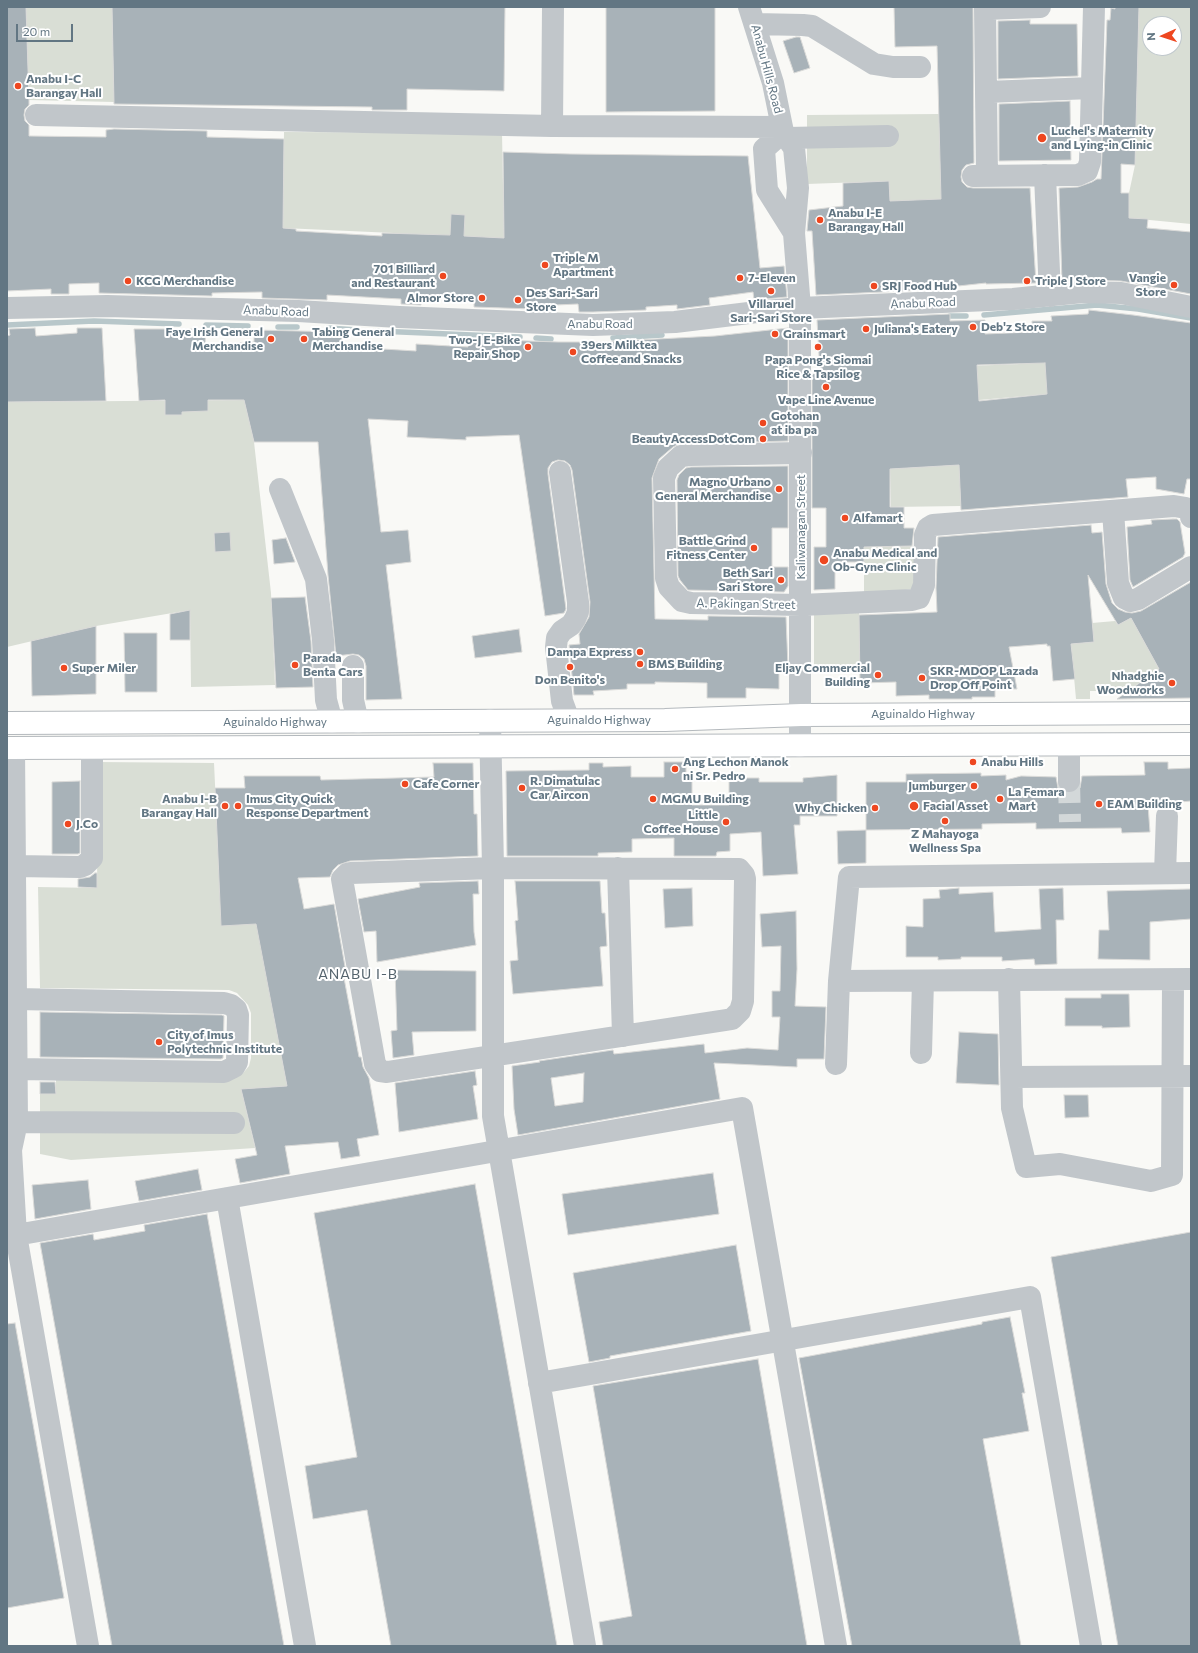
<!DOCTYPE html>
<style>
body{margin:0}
#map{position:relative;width:1198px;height:1653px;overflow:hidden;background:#f9f9f6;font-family:Commissioner,sans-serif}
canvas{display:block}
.frame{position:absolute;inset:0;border:8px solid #627683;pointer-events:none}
.north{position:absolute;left:1142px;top:16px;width:40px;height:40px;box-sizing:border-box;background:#fff;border:1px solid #c0c8cd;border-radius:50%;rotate:267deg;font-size:11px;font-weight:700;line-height:16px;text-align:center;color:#627683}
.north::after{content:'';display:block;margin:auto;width:14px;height:18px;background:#ee4720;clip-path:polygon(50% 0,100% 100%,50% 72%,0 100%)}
.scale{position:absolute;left:16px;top:24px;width:57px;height:18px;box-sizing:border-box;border:2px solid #627683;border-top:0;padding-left:5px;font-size:12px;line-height:14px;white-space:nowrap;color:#627683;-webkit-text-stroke:3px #fff;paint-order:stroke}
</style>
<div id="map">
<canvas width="1198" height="1653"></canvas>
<div class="frame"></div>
<div class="north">N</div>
<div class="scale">20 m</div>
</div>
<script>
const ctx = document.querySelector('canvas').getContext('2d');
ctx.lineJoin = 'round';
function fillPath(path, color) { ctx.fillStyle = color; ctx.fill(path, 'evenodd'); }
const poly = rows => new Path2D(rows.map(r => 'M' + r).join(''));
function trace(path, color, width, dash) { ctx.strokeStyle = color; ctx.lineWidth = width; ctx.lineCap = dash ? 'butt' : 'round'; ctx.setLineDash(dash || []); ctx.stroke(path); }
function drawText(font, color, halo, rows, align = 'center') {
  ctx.font = font + ' Commissioner,sans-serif'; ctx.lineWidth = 4; ctx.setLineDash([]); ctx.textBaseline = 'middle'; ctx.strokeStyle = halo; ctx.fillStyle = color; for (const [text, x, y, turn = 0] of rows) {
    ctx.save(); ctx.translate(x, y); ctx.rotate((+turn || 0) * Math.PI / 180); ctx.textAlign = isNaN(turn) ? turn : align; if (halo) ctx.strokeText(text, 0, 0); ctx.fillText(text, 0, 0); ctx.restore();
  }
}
const green = poly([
 [26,7,112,7,114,102,29,100],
 [1139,7,1191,7,1191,224,1129,218,1129,193,1135,165],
 [1150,24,1174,24,1174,48,1150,48],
 [939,114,942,224,915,225,914,200,890,201,889,181,807,184,807,115],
 [284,132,502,133,504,238,283,228],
 [1047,339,1064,389,1047,390,1047,394,979,400,969,366,1020,364],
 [244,400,254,442,271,593,275,685,191,687,190,610,96,626,7,647,7,402],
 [959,465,961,506,891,507,890,469],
 [916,546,913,589,864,594,864,547],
 [859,613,860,668,814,668,814,614],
 [1131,618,1159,669,1123,694,1109,694,1109,691,1090,691,1090,699,1076,699,1071,644,1094,642,1092,623,1115,621,1118,625],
 [98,762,214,763,220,890,250,890,287,1086,241,1089,255,1148,71,1160,40,1154,40,1094,56,1093,56,1079,238,1077,244,1072,249,1066,251,1058,251,1013,248,1005,237,993,229,990,40,988,38,887,97,888]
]);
const stream = poly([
 [984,315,1097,305,1138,309,1191,318],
 [950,316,966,316],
 [7,325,94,321,179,324],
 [206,325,248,326],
 [278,327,297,327],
 [328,328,357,330],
 [377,331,520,337],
 [536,338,551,339],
 [613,338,662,335]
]);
const building = poly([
 [7,7,26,7,29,100,29,105,25,109,24,115,25,121,29,125,29,136,106,137,106,130,114,129,207,131,207,137,284,139,283,228,296,229,296,231,382,236,382,233,450,235,451,214,465,215,464,236,504,238,503,152,570,154,748,156,760,268,784,266,787,297,754,300,753,292,709,298,710,305,677,309,677,305,646,307,646,310,593,312,579,312,578,304,533,306,533,309,474,307,474,298,421,295,421,305,401,304,401,299,346,296,327,295,327,300,262,298,262,292,212,293,212,296,99,293,99,283,69,284,69,294,51,294,51,289,7,291,7,7],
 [112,7,505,7,504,91,407,89,407,110,372,110,372,107,114,104,112,7],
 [606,7,715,7,715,111,606,112,606,7],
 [894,7,973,7,974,163,966,165,962,170,961,177,962,182,967,187,973,188,1030,188,1036,283,986,284,986,283,949,287,949,289,816,295,812,231,807,231,809,210,843,206,843,183,889,181,890,201,941,199,937,46,895,47,894,7],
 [1115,7,1139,7,1135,165,1121,164,1121,193,1129,193,1129,218,1148,219,1147,228,1191,232,1191,294,1121,281,1083,280,1062,282,1059,188,1078,187,1092,182,1097,179,1101,179,1107,20,1110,20,1111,8,1115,9,1115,7],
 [1030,20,1030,24,1077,24,1078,76,998,79,998,21,1030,20],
 [796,37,800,37,810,68,794,73,783,41,796,37],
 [1070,101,1071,160,999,161,999,104,1070,101],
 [1089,310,1133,315,1191,323,1191,479,1187,479,1184,494,1156,489,1156,477,1126,479,1128,497,961,510,959,465,890,469,890,507,904,507,904,528,914,528,912,546,864,547,864,562,835,562,835,589,814,590,814,547,826,547,826,508,812,508,812,374,820,373,817,320,950,314,950,321,985,320,985,334,1032,332,1032,321,1052,321,1051,316,1088,314,1089,310],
 [1045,363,1047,394,979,401,977,365,1045,363],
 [35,328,36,336,77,333,77,328,102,328,106,401,7,402,7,336,10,335,9,329,35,328],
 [788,328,788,441,679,444,673,447,659,459,652,478,655,619,708,620,708,616,786,617,788,667,779,667,779,689,746,688,746,698,707,698,707,683,655,682,655,684,627,684,627,689,593,691,594,695,574,695,569,645,580,644,579,634,589,617,590,602,572,470,570,465,565,461,558,460,552,462,548,468,548,474,566,609,564,613,545,616,519,435,466,437,466,440,407,437,408,421,368,419,381,532,408,530,411,562,386,565,402,699,366,700,366,666,364,659,359,655,353,654,336,656,328,575,318,442,254,442,244,400,208,400,208,411,182,412,182,415,165,415,165,400,139,401,134,329,206,329,205,344,254,342,254,330,342,332,342,349,383,351,383,349,416,351,416,344,468,347,468,339,558,342,600,342,715,336,788,328],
 [788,466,788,528,772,528,772,567,788,567,788,586,784,592,688,590,680,580,678,576,677,480,679,475,686,468,691,467,788,466],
 [1173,519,1177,519,1180,522,1185,553,1183,557,1133,587,1130,580,1127,527,1152,524,1151,520,1173,519],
 [1091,525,1092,533,1102,532,1106,584,1112,603,1118,609,1125,612,1132,613,1141,611,1191,582,1191,698,1117,699,1159,669,1131,618,1118,625,1088,575,1094,642,1071,644,1075,679,1053,681,1050,646,1047,646,1047,644,1009,647,1017,689,995,689,995,697,972,697,972,699,929,699,929,695,896,696,896,682,860,683,859,615,937,612,936,588,938,537,1091,525],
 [230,532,231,551,215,552,214,533,230,532],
 [286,538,295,562,274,564,272,540,286,538],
 [305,597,311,641,313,687,276,688,271,598,305,597],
 [190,610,190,640,170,640,170,614,190,610],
 [96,626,96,694,32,696,31,641,96,626],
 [519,629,522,652,475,658,472,636,519,629],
 [124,633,157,633,157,692,125,692,124,633],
 [664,762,686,762,686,780,692,780,692,805,729,805,729,778,759,778,759,782,803,782,803,778,837,775,837,816,800,816,800,825,794,825,798,874,763,876,761,832,730,834,730,851,717,852,716,856,674,856,674,838,632,839,632,852,598,853,598,856,507,856,506,771,589,770,589,763,603,763,603,767,631,766,631,777,664,777,664,762],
 [1144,762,1168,762,1168,769,1191,768,1191,801,1148,805,1150,832,1122,833,1121,828,1036,829,1036,823,982,824,982,829,866,830,866,782,906,782,906,774,981,773,981,776,1006,775,1006,780,1021,776,1056,777,1058,788,1063,792,1069,793,1075,792,1080,788,1082,776,1145,775,1144,762],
 [433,763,473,763,474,814,477,814,478,856,350,861,338,865,333,870,330,877,298,878,304,909,334,904,347,978,344,978,359,1057,361,1057,363,1067,369,1078,379,1135,357,1139,360,1156,341,1159,338,1142,285,1146,290,1174,240,1183,235,1159,257,1155,241,1089,287,1086,256,924,221,926,215,788,245,788,244,776,320,776,321,780,434,777,433,763],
 [80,781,80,853,78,854,52,854,52,782,80,781],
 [866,830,866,863,838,864,837,831,866,830],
 [95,873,97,873,97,888,78,887,78,879,90,877,95,873],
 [478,881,479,894,473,894,474,932,476,945,377,962,376,931,364,932,358,899,420,887,419,883,478,881],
 [515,881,600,881,602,913,605,913,607,946,600,947,603,986,513,994,510,961,518,960,515,921,518,920,515,881],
 [692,888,693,926,665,928,663,889,692,888],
 [959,888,959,894,993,892,995,932,1041,929,1039,889,1063,888,1064,920,1056,920,1057,964,1035,965,1034,959,1002,961,1002,957,961,957,961,959,938,960,938,957,906,957,906,926,923,927,923,899,940,898,939,890,959,888],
 [1191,889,1191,919,1150,922,1150,960,1098,959,1099,930,1109,930,1107,891,1191,889],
 [796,911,797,969,795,1006,826,1007,824,1059,797,1059,797,1067,714,1063,720,1099,518,1135,514,1109,512,1066,540,1062,539,1061,613,1050,614,1054,704,1044,705,1053,747,1048,778,1050,780,1017,772,1017,772,991,780,991,781,946,762,947,760,914,796,911],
 [584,1073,583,1102,555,1106,551,1078,584,1073],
 [395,970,476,971,476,1031,412,1032,414,1055,393,1058,391,1031,397,1030,395,970],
 [1101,994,1129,994,1130,1027,1102,1028,1102,1026,1065,1026,1065,998,1101,998,1101,994],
 [40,1012,222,1015,224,1016,223,1058,221,1059,40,1057,40,1012],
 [959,1032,998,1034,999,1085,956,1083,959,1032],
 [475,1071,477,1085,473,1086,478,1119,399,1132,395,1083,475,1071],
 [40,1082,55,1082,56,1094,40,1094,40,1082],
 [1064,1095,1088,1095,1089,1117,1065,1118,1064,1095],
 [198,1169,202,1190,139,1201,135,1181,198,1169],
 [713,1173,719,1214,568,1235,562,1194,713,1173],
 [88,1180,91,1209,35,1219,32,1185,88,1180],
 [475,1184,557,1646,391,1646,367,1510,313,1519,305,1466,357,1457,314,1213,475,1184],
 [207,1214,284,1646,112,1646,40,1243,93,1234,94,1240,145,1231,144,1225,207,1214],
 [1191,1232,1191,1646,1118,1646,1051,1257,1191,1232],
 [736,1245,751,1331,610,1356,610,1358,589,1362,573,1273,736,1245],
 [1010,1317,1025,1393,1022,1393,1029,1431,983,1439,1021,1646,852,1646,799,1358,982,1324,982,1322,1010,1317],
 [15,1323,64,1598,7,1608,7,1324,15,1323],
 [758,1359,807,1646,603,1646,599,1622,632,1616,593,1386,758,1359]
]);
const minorTunnel = poly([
 [1069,781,1070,822]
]);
const minor = poly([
 [749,7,773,83,783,132,794,148,798,188,794,233,800,308,800,746],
 [985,7,987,176],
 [985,9,1040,7],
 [755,24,803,25,812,26,874,64,893,67,920,67],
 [986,92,1092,88],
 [36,115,552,126,782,127],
 [552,126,553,7],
 [783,132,764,149,767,190,794,233],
 [787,138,888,136],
 [1045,175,1050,296],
 [973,176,1078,175,1087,171,1090,162,1094,7],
 [7,308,107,306,143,307,298,311,399,317,593,325,675,322,765,311,800,308,1013,299,1083,292,1121,293,1191,307],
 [801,453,690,455,681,456,668,468,664,478,666,578,669,587,682,601,691,603,801,605,912,600,919,598,924,585,925,535,928,528,933,525,1174,506,1186,508,1190,512,1191,517],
 [560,472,578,602,578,612,575,619,571,625,562,631,557,638,556,647,562,701,569,720],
 [280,489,316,579,323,640,326,700,332,722],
 [1113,511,1118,583,1124,598,1130,601,1138,599,1191,567],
 [353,666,353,700,358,722],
 [490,720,493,868,493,1116,585,1646],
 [1069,745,1069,781],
 [14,748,17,1122,11,1150,16,1235,88,1646],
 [15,866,80,867,85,865,92,858,92,748],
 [493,868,739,869,744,875,745,879,743,1001,740,1011,732,1019,726,1020,387,1072,380,1071,375,1064,342,879,347,874,351,873,493,868],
 [618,868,623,1036],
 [1165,873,1167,816],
 [1009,979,1012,1108,1026,1167,1060,1164,1151,1181,1172,1175,1173,980],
 [839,981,1191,979],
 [16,999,224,1003,231,1005,236,1009,238,1015,237,1062,234,1067,224,1072,17,1069],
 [921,1053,923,981],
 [836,1064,839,981,849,877,1191,873],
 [1012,1077,1191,1076],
 [17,1122,234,1123],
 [227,1198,305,1646],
 [16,1235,742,1108,836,1646],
 [539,1383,1030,1297,1091,1646]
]);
const highway = poly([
 [7,723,665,720,801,715,1191,713],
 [7,748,1191,744]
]);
const markers = [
 [18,86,4,"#ee4720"],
 [1042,138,5,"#ee4720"],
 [820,220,4,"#ee4720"],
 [545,265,4,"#ee4720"],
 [443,276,4,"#ee4720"],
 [740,278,4,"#ee4720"],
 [128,281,4,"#ee4720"],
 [1027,281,4,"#ee4720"],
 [1174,285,4,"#ee4720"],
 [874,286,4,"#ee4720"],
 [771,291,4,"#ee4720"],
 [482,298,4,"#ee4720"],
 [518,300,4,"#ee4720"],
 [973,327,4,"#ee4720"],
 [866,329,4,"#ee4720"],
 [775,334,4,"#ee4720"],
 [271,339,4,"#ee4720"],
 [304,339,4,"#ee4720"],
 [528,347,4,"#ee4720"],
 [818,347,4,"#ee4720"],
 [573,352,4,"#ee4720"],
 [826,387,4,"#ee4720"],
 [763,423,4,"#ee4720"],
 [763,439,4,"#ee4720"],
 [779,489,4,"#ee4720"],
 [845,518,4,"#ee4720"],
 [754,548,4,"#ee4720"],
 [824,560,5,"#ee4720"],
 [781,580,4,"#ee4720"],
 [640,652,4,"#ee4720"],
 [640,664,4,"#ee4720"],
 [295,665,4,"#ee4720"],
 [570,667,4,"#ee4720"],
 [64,668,4,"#ee4720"],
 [878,675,4,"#ee4720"],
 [922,678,4,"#ee4720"],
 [1172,683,4,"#ee4720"],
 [973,762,4,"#ee4720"],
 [675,769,4,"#ee4720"],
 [405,784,4,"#ee4720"],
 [974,786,4,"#ee4720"],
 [522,788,4,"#ee4720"],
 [653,799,4,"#ee4720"],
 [1000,799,4,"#ee4720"],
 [1099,804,4,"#ee4720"],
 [225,806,4,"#ee4720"],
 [238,806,4,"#ee4720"],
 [914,806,5,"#ee4720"],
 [875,808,4,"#ee4720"],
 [945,821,4,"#ee4720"],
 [726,822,4,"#ee4720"],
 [68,824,4,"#ee4720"],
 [159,1042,4,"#ee4720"]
];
const streetNames = [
 ["Anabu Hills Road",767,69,75],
 ["Anabu Road",923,303,-2],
 ["Anabu Road",276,311,2],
 ["Anabu Road",600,324],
 ["Kaliwanagan Street",801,527,-90],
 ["A. Pakingan Street",746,604,1],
 ["Aguinaldo Highway",923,714],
 ["Aguinaldo Highway",599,720],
 ["Aguinaldo Highway",275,722]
];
const poiNames = [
 ["Anabu I-C",26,79],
 ["Barangay Hall",26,93],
 ["Luchel's Maternity",1051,131],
 ["and Lying-in Clinic",1051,145],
 ["Anabu I-E",828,213],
 ["Barangay Hall",828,227],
 ["Triple M",553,258],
 ["Apartment",553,272],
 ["701 Billiard",435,269,"right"],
 ["and Restaurant",435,283,"right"],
 ["7-Eleven",748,278],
 ["Vangie",1166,278,"right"],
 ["Store",1166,292,"right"],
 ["KCG Merchandise",136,281],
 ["Triple J Store",1035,281],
 ["SRJ Food Hub",882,286],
 ["Des Sari-Sari",526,293],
 ["Store",526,307],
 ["Almor Store",474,298,"right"],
 ["Villaruel",771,304,"center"],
 ["Sari-Sari Store",771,318,"center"],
 ["Deb'z Store",981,327],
 ["Juliana's Eatery",874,329],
 ["Faye Irish General",263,332,"right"],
 ["Merchandise",263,346,"right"],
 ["Tabing General",312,332],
 ["Merchandise",312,346],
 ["Grainsmart",783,334],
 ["Two-J E-Bike",520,340,"right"],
 ["Repair Shop",520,354,"right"],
 ["39ers Milktea",581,345],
 ["Coffee and Snacks",581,359],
 ["Papa Pong's Siomai",818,360,"center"],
 ["Rice & Tapsilog",818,374,"center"],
 ["Vape Line Avenue",826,400,"center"],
 ["Gotohan",771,416],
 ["at iba pa",771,430],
 ["BeautyAccessDotCom",755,439,"right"],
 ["Magno Urbano",771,482,"right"],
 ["General Merchandise",771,496,"right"],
 ["Alfamart",853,518],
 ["Battle Grind",746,541,"right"],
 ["Fitness Center",746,555,"right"],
 ["Anabu Medical and",833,553],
 ["Ob-Gyne Clinic",833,567],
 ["Beth Sari",773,573,"right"],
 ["Sari Store",773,587,"right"],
 ["Dampa Express",632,652,"right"],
 ["Parada",303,658],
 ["Benta Cars",303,672],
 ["BMS Building",648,664],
 ["Super Miler",72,668],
 ["Eljay Commercial",870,668,"right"],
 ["Building",870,682,"right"],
 ["SKR-MDOP Lazada",930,671],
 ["Drop Off Point",930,685],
 ["Nhadghie",1164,676,"right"],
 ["Woodworks",1164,690,"right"],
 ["Don Benito's",570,680,"center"],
 ["Ang Lechon Manok",683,762],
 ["ni Sr. Pedro",683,776],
 ["Anabu Hills",981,762],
 ["R. Dimatulac",530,781],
 ["Car Aircon",530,795],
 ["Cafe Corner",413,784],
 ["Jumburger",966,786,"right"],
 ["La Femara",1008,792],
 ["Mart",1008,806],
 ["Anabu I-B",217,799,"right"],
 ["Barangay Hall",217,813,"right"],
 ["Imus City Quick",246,799],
 ["Response Department",246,813],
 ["MGMU Building",661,799],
 ["EAM Building",1107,804],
 ["Facial Asset",923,806],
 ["Why Chicken",867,808,"right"],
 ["Little",718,815,"right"],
 ["Coffee House",718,829,"right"],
 ["J.Co",76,824],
 ["Z Mahayoga",945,834,"center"],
 ["Wellness Spa",945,848,"center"],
 ["City of Imus",167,1035],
 ["Polytechnic Institute",167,1049]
];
const quarterNames = [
 ["ANABU I-B",358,974]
];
fillPath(green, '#d9ded5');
trace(stream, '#b8c7ca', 5.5);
fillPath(building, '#a8b2b8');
trace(building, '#dadad8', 1);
trace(minorTunnel, '#d3d8d9', 22, [22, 11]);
trace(highway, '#b4b9bd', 24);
trace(minor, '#c1c6ca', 22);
trace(highway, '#fff', 22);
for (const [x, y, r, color] of markers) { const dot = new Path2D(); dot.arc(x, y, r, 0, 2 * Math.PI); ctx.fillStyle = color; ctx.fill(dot); trace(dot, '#fff', 1.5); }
drawText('12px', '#627683', '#fff', streetNames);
drawText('bold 12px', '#627683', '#fff', poiNames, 'left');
ctx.letterSpacing = '1px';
drawText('14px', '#54636d', '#fff', quarterNames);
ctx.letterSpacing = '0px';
</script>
